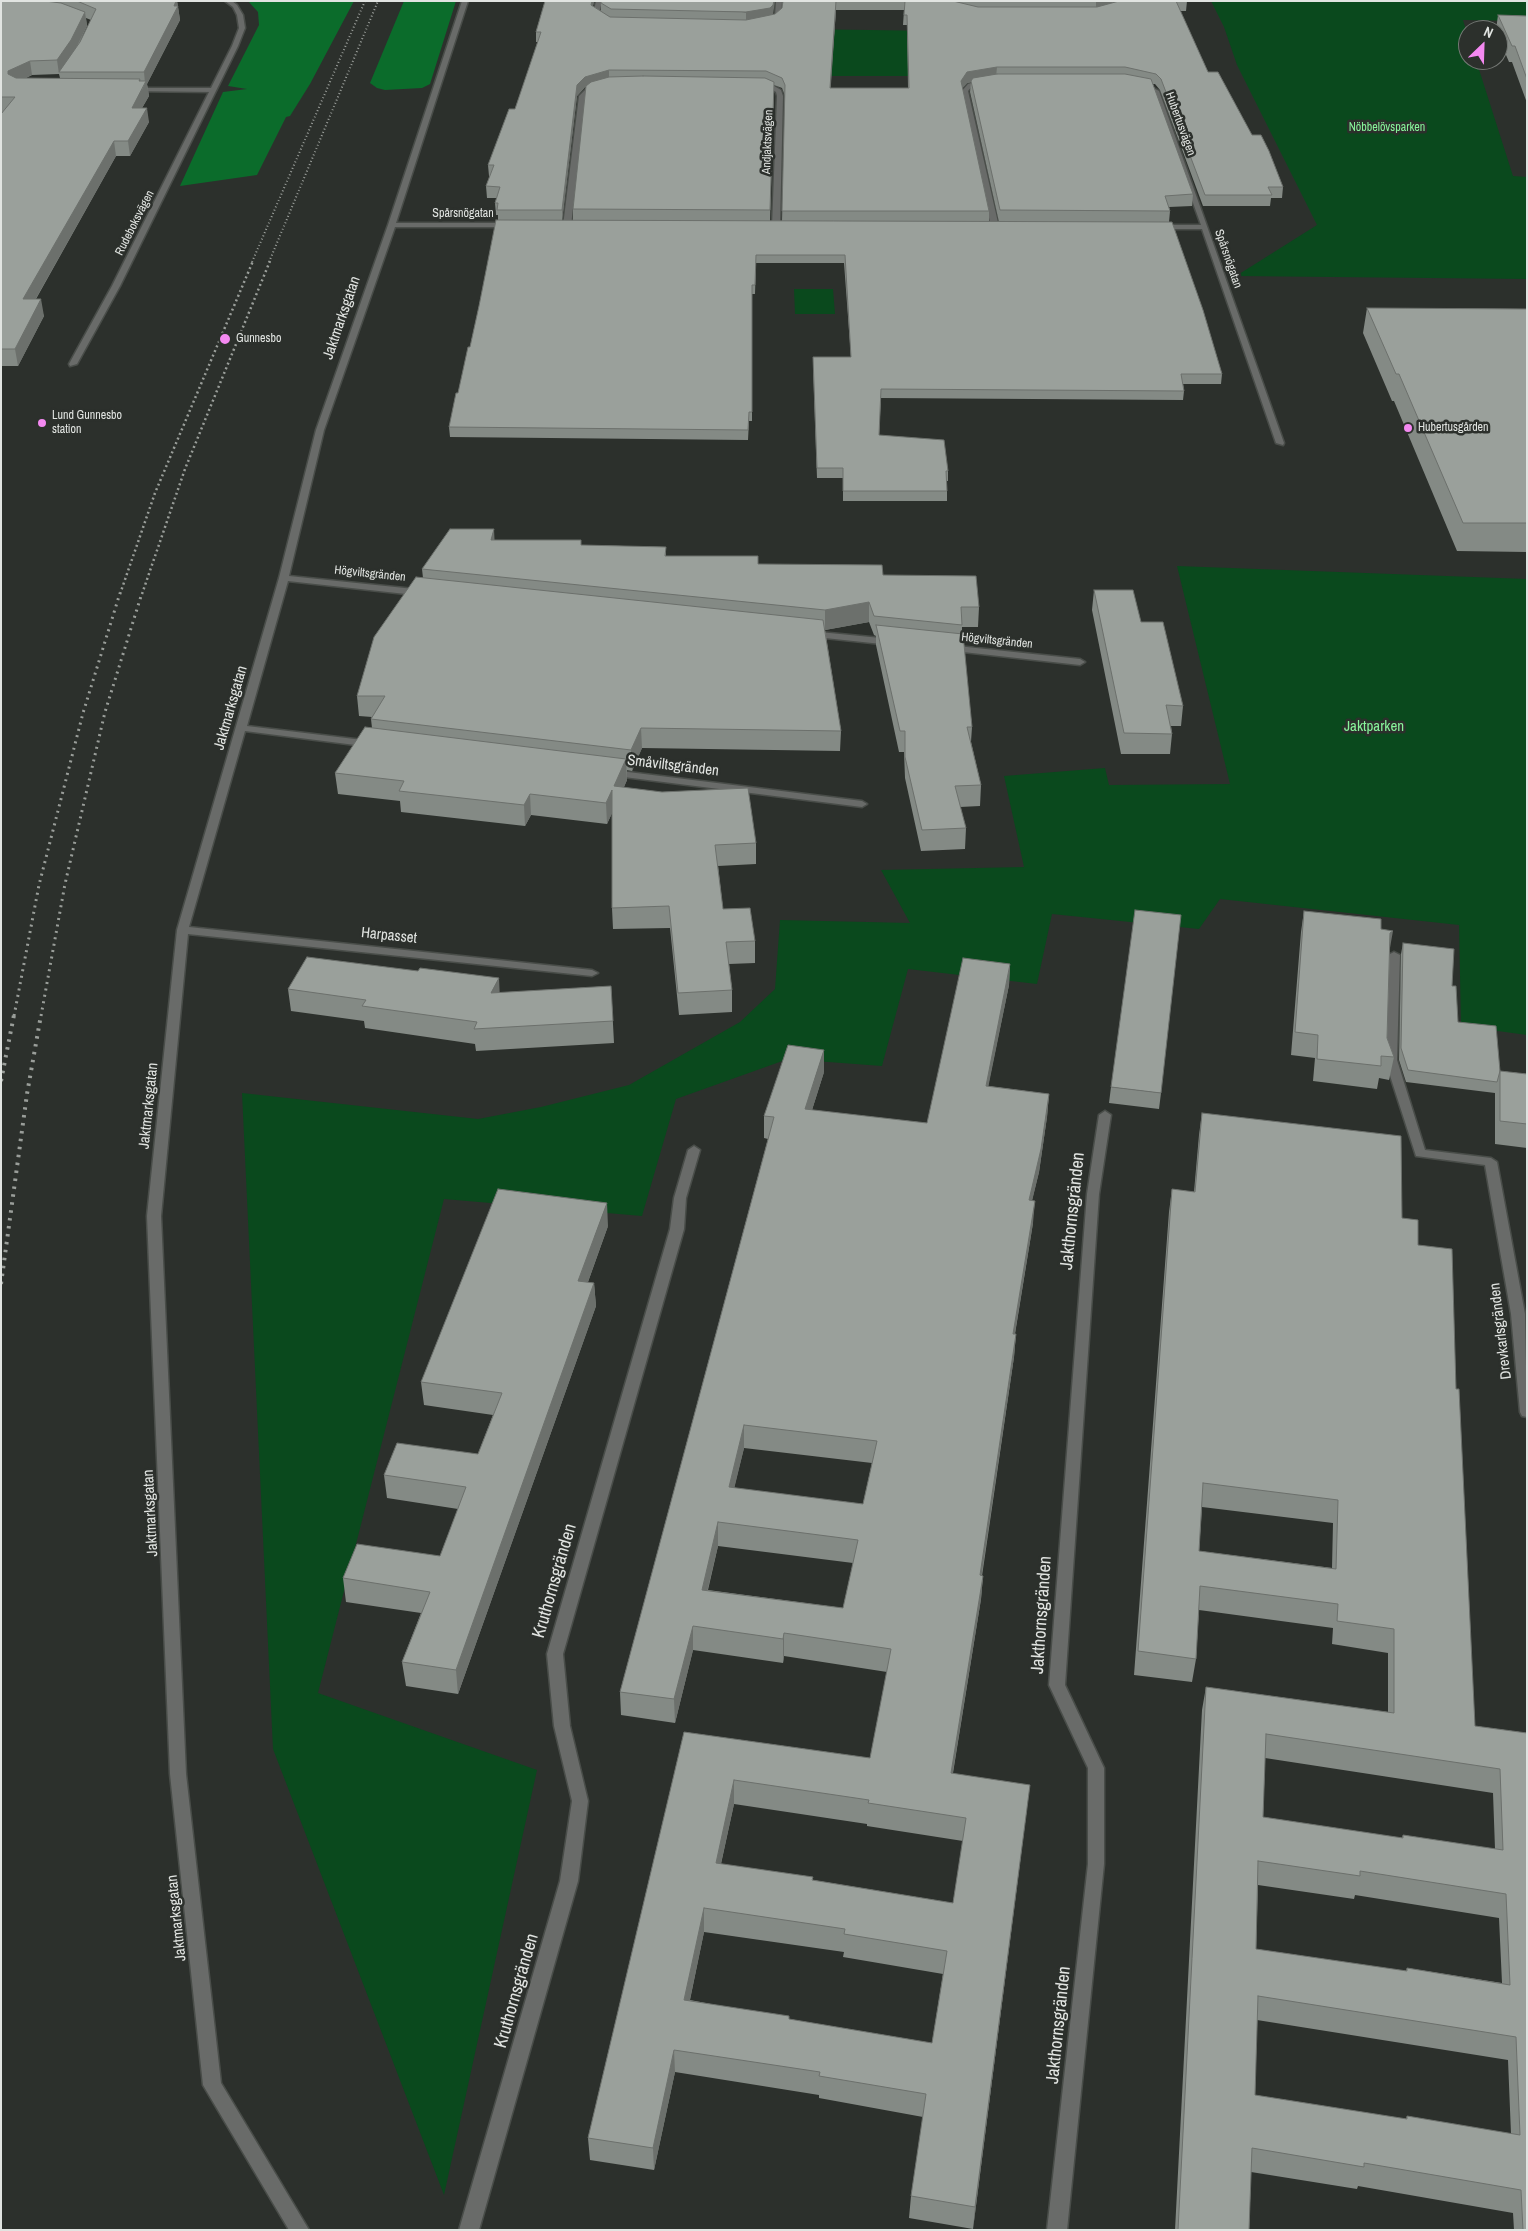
<!DOCTYPE html>
<meta charset="utf-8">
<style>
body{margin:0}
#map{position:relative;width:1528px;height:2231px;overflow:hidden;background:#2c302c;font-family:"Archivo Narrow",sans-serif}
canvas{display:block}
.frame{position:absolute;inset:0;border:2px solid #e1e4e1;pointer-events:none}
.north{position:absolute;left:1458px;top:20px;width:50px;height:50px;box-sizing:border-box;background:#2c302c;border:1px solid #747874;border-radius:50%;rotate:24deg;font-size:14px;font-weight:700;line-height:20px;text-align:center;color:#e1e4e1}
.north::after{content:'';display:block;margin:auto;width:18px;height:22px;background:#f489f1;clip-path:polygon(50% 0,100% 100%,50% 72%,0 100%)}
</style>
<div id="map">
<canvas width="1528" height="2231"></canvas>
<div class="frame"></div>
<div class="north">N</div>
</div>
<script>
const ctx = document.querySelector('canvas').getContext('2d');
ctx.lineJoin = 'round';
function fillPath(path, color) { ctx.fillStyle = color; ctx.fill(path, 'evenodd'); }
const poly = rows => new Path2D(rows.map(r => 'M' + r).join(''));
function trace(path, color, width, dash) { ctx.strokeStyle = color; ctx.lineWidth = width; ctx.lineCap = dash ? 'butt' : 'round'; ctx.setLineDash(dash || []); ctx.stroke(path); }
function drawText(font, color, halo, rows, align = 'center') {
  ctx.font = font + ' "Archivo Narrow",sans-serif'; ctx.lineWidth = 5; ctx.setLineDash([]); ctx.textBaseline = 'middle'; ctx.strokeStyle = halo; ctx.fillStyle = color; for (const [text, x, y, turn = 0] of rows) {
    ctx.save(); ctx.translate(x, y); ctx.rotate((+turn || 0) * Math.PI / 180); ctx.textAlign = isNaN(turn) ? turn : align; if (halo) ctx.strokeText(text, 0, 0); ctx.fillText(text, 0, 0); ctx.restore();
  }
}
const green = poly([
 [1211,1,1527,1,1527,21,1463,20,1468,37,1468,60,1476,60,1513,176,1527,177,1527,279,1236,276,1317,225,1237,65,1224,27],
 [797,29,940,31,949,76,797,76],
 [794,289,833,289,835,314,795,314],
 [1177,566,1527,579,1527,1035,1461,1026,1459,925,1220,899,1199,929,1052,914,1037,984,908,969,882,1066,788,1059,676,1099,642,1216,444,1199,318,1693,537,1770,444,2195,273,1749,242,1093,478,1119,541,1107,629,1085,740,1022,775,989,780,920,910,923,881,870,1024,867,1004,776,1105,768,1109,785,1230,784]
]);
const forest = poly([
 [248,1,354,1,310,84,290,116,286,117,257,175,180,186,223,92,247,89,228,86,259,25,258,12],
 [404,1,456,1,430,84,422,88,385,90,377,88,370,83]
]);
const minor = poly([
 [462,1,468,1,396,223,512,223,516,225,512,227,395,227,324,430,289,576,424,590,429,593,424,596,288,581,247,726,371,741,376,744,371,747,245,731,189,927,592,970,598,973,592,976,188,934,161,1216,186,1774,221,2083,309,2230,289,2230,203,2085,170,1774,147,1216,177,930,279,578,316,430,388,225,462,1],
 [596,1,602,1,599,14,606,19,606,21,602,21,593,15,596,1],
 [776,1,782,1,781,17,770,23,766,23,766,21,775,16,776,1],
 [985,79,987,82,972,86,968,91,999,227,995,229,991,227,962,91,968,84,985,79],
 [1140,81,1159,91,1284,443,1283,445,1276,443,1202,229,1157,229,1153,227,1157,225,1201,225,1153,92,1138,84,1140,81],
 [758,82,774,86,781,90,783,96,780,226,776,228,772,226,777,96,776,92,770,88,756,85,758,82],
 [600,84,602,87,590,91,585,96,571,226,567,228,563,226,579,96,586,89,600,84],
 [132,88,213,88,216,90,213,92,130,91,132,88],
 [809,631,891,639,896,642,891,645,806,636,804,634,809,631],
 [948,645,1080,659,1085,662,1080,665,945,650,943,648,948,645],
 [612,770,862,801,867,804,862,807,608,775,607,773,612,770],
 [1394,952,1400,955,1397,1060,1425,1150,1491,1158,1497,1162,1525,1314,1527,1417,1522,1416,1520,1412,1511,1314,1485,1165,1416,1156,1385,1060,1388,955,1394,952],
 [1105,1111,1111,1115,1099,1194,1065,1685,1104,1768,1104,1864,1067,2230,1047,2230,1088,1864,1088,1768,1049,1685,1087,1194,1099,1115,1105,1111],
 [694,1146,700,1150,686,1198,684,1229,563,1654,570,1726,588,1801,578,1881,479,2230,459,2230,560,1881,572,1801,554,1726,547,1654,670,1229,674,1198,688,1150,694,1146]
]);
const tertiary = poly([
 [225,1,232,1,237,5,243,15,245,28,238,46,120,286,77,364,70,366,69,364,112,286,232,46,239,28,237,15,233,7,225,1]
]);
const railFar3 = poly([
 [252,262,365,1],
 [269,262,378,1]
]);
const railFar2 = poly([
 [120,594,155,493,253,261],
 [142,594,185,469,270,261]
]);
const railFar1 = poly([
 [14,1016,39,885,83,713,120,593],
 [41,1016,65,884,105,712,142,593]
]);
const rail = poly([
 [1,1081,14,1015],
 [1,1284,27,1094,41,1015]
]);
const wall = poly([
 [1,1,177,1,180,20,147,84,149,96,142,108,149,122,130,156,116,156,36,299,44,316,18,366,1,366,1,114,3,112,1,112],
 [86,18,91,20,78,46,87,26],
 [59,74,60,78,26,78,32,75],
 [545,1,594,1,593,6,601,11,601,3,773,14,775,14,782,8,783,1,953,1,954,2,953,1,1187,1,1186,11,1180,11,1208,72,1252,135,1283,187,1282,198,1271,198,1270,206,1203,206,1160,90,1155,84,1152,84,1193,194,1192,206,1169,207,1170,211,1169,222,1222,374,1221,384,1183,384,1184,391,1183,400,881,398,879,435,948,471,948,481,947,481,947,501,843,501,843,478,817,478,813,366,813,357,851,357,844,263,756,263,755,294,752,294,752,421,749,421,748,440,450,437,449,427,470,347,498,220,498,215,496,215,495,203,497,198,487,198,486,186,490,176,489,176,488,165,515,109,538,42,536,42,536,32],
 [836,10,904,10,903,25,907,25,908,88,830,88],
 [971,82,970,92,999,222,989,222,989,211,962,88,967,83],
 [774,85,782,88,785,96,782,221,770,221],
 [585,87,586,87,573,209,573,221,562,221,577,96],
 [1498,15,1527,16,1527,103,1512,62,1509,62,1498,36,1498,30,1496,30],
 [1367,308,1527,309,1527,552,1457,551,1394,401,1392,401,1363,333],
 [495,540,582,545,666,547,666,556,758,556,758,564,883,575,979,607,978,627,962,627,962,634,972,727,971,742,981,785,980,806,960,807,966,828,965,849,921,851,905,778,904,752,899,752,876,645,876,636,874,635,869,622,825,630,841,731,840,751,642,748,632,771,627,770,627,780,624,787,756,843,756,864,718,866,723,909,755,941,755,963,729,964,732,990,732,1012,679,1015,670,928,613,929,612,908,612,813,607,824,531,815,525,826,401,812,400,801,338,794,335,773,372,728,371,719,372,717,359,716,357,696,423,578,422,569],
 [1094,590,1141,622,1183,706,1181,726,1171,726,1172,734,1170,754,1121,754,1092,610],
 [1304,911,1381,929,1390,947,1387,1038,1394,1057,1389,1080,1379,1078,1377,1089,1313,1081,1315,1058,1291,1055,1301,932],
 [1403,943,1452,986,1458,1022,1500,1071,1527,1074,1527,1148,1495,1144,1495,1093,1406,1082,1399,1060,1401,954],
 [1010,964,1009,985,988,1086,1049,1094,1047,1117,1039,1172,1032,1200,1033,1223,1015,1334,1016,1334,1014,1357,982,1576,983,1576,981,1599,953,1773,1027,1808,973,2229,909,2218,911,2196,923,2117,819,2098,819,2095,675,2072,654,2170,590,2160,588,2138,684,1732,870,1758,887,1672,784,1656,783,1663,693,1650,675,1723,621,1715,620,1692,768,1139,764,1138,764,1116,824,1072,812,1110,927,1123],
 [744,1448,872,1463,863,1504,734,1488],
 [718,1546,853,1563,843,1608,708,1590],
 [734,1804,867,1824,867,1826,963,1841,953,1903,813,1880,813,1877,721,1864],
 [704,1932,844,1952,843,1957,943,1974,932,2043,789,2019,690,2000],
 [611,986,614,1043,476,1051,475,1044,365,1028,364,1021,291,1011,288,989,500,993],
 [1111,1087,1161,1093,1159,1109,1109,1103],
 [1202,1113,1402,1218,1418,1245,1456,1389,1475,1726,1527,1733,1527,2230,1514,2230,1513,2213,1358,2186,1357,2189,1251,2172,1249,2230,1175,2230,1202,1710,1206,1687,1388,1712,1388,1653,1332,1644,1333,1628,1199,1610,1196,1659,1192,1682,1134,1675,1169,1212,1172,1189,1194,1192,1199,1135],
 [1202,1507,1333,1523,1332,1568,1199,1551],
 [1265,1758,1493,1793,1495,1849,1403,1835,1402,1838,1263,1817],
 [1258,1885,1354,1899,1355,1895,1499,1918,1502,1983,1407,1968,1406,1971,1256,1949],
 [1257,2020,1508,2060,1511,2134,1407,2116,1406,2119,1255,2095],
 [608,1226,588,1282,594,1283,596,1306,458,1694,406,1686,402,1662,421,1613,346,1602,343,1578,440,1556,458,1509,387,1498,384,1475,478,1454,493,1415,424,1405,421,1382]
]);
const shadedWall = poly([
 [176,1,177,1,178,6,180,20,147,84,149,96,134,122,132,108,139,81,140,79,142,90,145,83,144,72],
 [592,1,594,1,591,15,591,5],
 [774,1,775,1,773,15,746,22,746,12],
 [836,1,836,10,830,99,830,88],
 [1096,1,1117,1,1096,9],
 [85,12,87,26,73,54,59,72,59,74,57,60],
 [30,61,32,75,10,85,8,74,8,71],
 [997,67,996,77,967,83,960,91,961,81,967,72],
 [609,70,609,80,585,87,577,96,562,221,562,210,577,85,585,77],
 [147,108,149,122,130,156,128,141],
 [114,141,116,156,26,316,23,299],
 [41,299,44,316,18,366,15,349],
 [494,529,495,549,491,540],
 [869,602,869,622,825,630,825,610],
 [641,728,642,748,632,771,631,750],
 [626,759,627,780,615,807,614,786],
 [612,790,613,811,607,824,606,803],
 [530,794,531,815,525,826,524,805],
 [1393,931,1389,953,1390,933],
 [1010,964,1009,985,984,1108,986,1086],
 [499,978,500,1000,491,993],
 [824,1050,824,1072,805,1132,805,1109],
 [1049,1094,1047,1117,1039,1172,1027,1222,1029,1200],
 [1035,1201,1033,1223,1011,1357,1013,1334],
 [607,1203,608,1226,580,1304,578,1281],
 [594,1283,596,1306,458,1694,456,1670],
 [1016,1334,1014,1357,978,1599,980,1575],
 [744,1425,744,1448,729,1510,729,1487],
 [718,1522,718,1546,702,1613,702,1590],
 [983,1576,981,1599,949,1796,951,1773],
 [693,1626,693,1650,675,1723,674,1699],
 [784,1633,784,1656,783,1663,783,1639],
 [734,1780,734,1804,716,1886,716,1863],
 [1030,1785,1027,1808,973,2229,975,2207],
 [704,1908,704,1932,685,2023,684,2000],
 [674,2050,675,2072,654,2170,653,2148]
]);
const building = poly([
 [1,1,45,1,61,3,85,12,71,40,57,60,30,61,8,71,8,74,16,78,140,79,139,81,146,81,132,108,147,108,128,141,114,141,23,299,41,299,15,349,1,349,1,114,15,97,1,97,1,1],
 [77,1,176,1,174,6,178,6,144,72,59,72,80,42,96,9,77,1],
 [545,1,592,1,591,5,610,17,746,20,775,14,782,8,783,1,836,1,830,88,909,88,907,15,904,15,905,1,953,1,978,7,1097,7,1119,1,1176,1,1208,72,1218,72,1252,135,1261,135,1269,151,1283,187,1268,187,1272,195,1205,195,1161,79,1156,74,1125,67,997,67,967,72,961,81,989,211,782,211,785,85,782,78,766,71,609,70,585,77,577,85,562,210,497,210,498,203,495,203,500,187,486,186,494,165,488,165,509,109,515,109,541,32,536,32,545,1],
 [601,1,774,1,773,5,770,8,746,12,611,9,601,3,601,1],
 [1498,15,1527,16,1527,79,1515,46,1512,46,1498,15],
 [997,74,1125,74,1151,79,1193,194,1165,196,1170,211,1000,210,971,81,973,78,997,74],
 [643,76,765,78,774,82,770,210,573,209,586,86,591,82,609,77,643,76],
 [496,220,1172,222,1203,310,1222,374,1181,374,1184,391,881,389,879,435,944,440,948,471,946,471,947,491,843,491,843,468,817,468,813,357,851,357,845,255,756,255,755,285,752,285,752,412,749,412,748,430,449,427,456,393,458,393,468,347,470,347,479,306,496,220],
 [1367,308,1527,309,1527,523,1463,523,1399,374,1396,374,1367,308],
 [450,529,494,529,491,540,581,540,581,545,666,547,665,556,758,556,758,564,882,565,883,575,976,576,979,607,961,607,962,625,874,616,869,602,825,610,422,569,450,529],
 [416,577,823,620,841,731,641,728,631,750,371,719,385,696,357,696,374,637,416,577],
 [1094,590,1133,590,1141,622,1163,622,1183,706,1166,705,1172,734,1124,733,1094,590],
 [876,625,963,634,972,727,967,727,981,785,955,786,966,828,922,830,905,757,905,731,900,731,876,625],
 [365,727,626,759,614,786,662,792,748,788,756,843,715,845,723,909,750,908,755,941,726,942,732,990,678,993,669,906,612,908,612,790,606,803,530,794,524,805,399,791,404,781,335,773,365,727],
 [1135,910,1181,915,1161,1093,1111,1087,1135,910],
 [1304,911,1381,919,1381,929,1393,931,1390,933,1387,1038,1394,1057,1381,1056,1381,1066,1317,1059,1318,1035,1295,1032,1304,911],
 [1403,943,1454,949,1452,986,1456,986,1458,1022,1496,1026,1500,1071,1497,1082,1408,1070,1401,1048,1403,943],
 [307,957,418,971,420,968,499,978,491,993,611,986,613,1021,474,1029,477,1022,362,1006,366,1000,288,989,307,957],
 [963,958,1010,964,986,1086,1049,1094,1041,1149,1029,1200,1035,1201,1013,1334,1016,1334,980,1575,983,1576,951,1773,1030,1785,975,2207,911,2196,926,2094,819,2076,820,2072,674,2050,653,2148,588,2138,684,1732,870,1758,891,1649,784,1633,783,1639,693,1626,674,1699,620,1692,774,1117,764,1116,788,1045,824,1050,805,1109,927,1123,963,958],
 [744,1425,877,1441,863,1504,729,1487,744,1425],
 [718,1522,858,1540,843,1608,702,1590,718,1522],
 [734,1780,869,1800,868,1803,966,1818,953,1903,812,1880,813,1877,716,1863,734,1780],
 [704,1908,845,1929,844,1934,947,1951,932,2043,789,2019,789,2016,684,2000,704,1908],
 [1500,1071,1527,1074,1527,1124,1500,1121,1500,1071],
 [1202,1113,1401,1136,1402,1218,1418,1220,1418,1245,1452,1249,1456,1389,1459,1389,1475,1726,1527,1733,1527,2230,1523,2230,1521,2190,1364,2163,1364,2167,1252,2148,1249,2230,1178,2230,1206,1687,1394,1713,1394,1629,1337,1621,1338,1604,1200,1586,1196,1659,1138,1651,1172,1189,1195,1192,1202,1113],
 [1203,1483,1338,1500,1336,1569,1199,1551,1203,1483],
 [1266,1734,1500,1769,1503,1850,1403,1835,1403,1838,1263,1817,1266,1734],
 [1258,1861,1360,1876,1360,1871,1506,1894,1510,1985,1407,1968,1407,1971,1256,1949,1258,1861],
 [1258,1996,1516,2037,1520,2135,1407,2116,1407,2119,1255,2095,1258,1996],
 [498,1189,607,1203,578,1281,594,1283,456,1670,402,1662,430,1592,343,1578,357,1544,440,1556,466,1487,384,1475,397,1443,478,1454,502,1393,421,1382,498,1189]
]);
const markers = [
 [225,339,6,"#f489f1"],
 [42,423,5,"#f489f1"],
 [1408,428,5,"#f489f1"]
];
const farStreetnames = [
 ["Hubertusvägen",1180,124,70],
 ["Andjaktsvägen",768,142,-88],
 ["Spårsnögatan",463,214],
 ["Rudeboksvägen",135,223,-63],
 ["Spårsnögatan",1228,259,71],
 ["Högviltsgränden",370,574,6],
 ["Högviltsgränden",997,641,6]
];
const farParknames = [
 ["Nöbbelövsparken",1387,128]
];
const farPoinames = [
 ["Gunnesbo",236,339],
 ["Lund Gunnesbo",52,416],
 ["station",52,430],
 ["Hubertusgården",1418,428]
];
const streetNames = [
 ["Jaktmarksgatan",342,318,-71],
 ["Jaktmarksgatan",231,708,-74],
 ["Småviltsgränden",673,766,7],
 ["Harpasset",389,936,6],
 ["Jaktmarksgatan",149,1106,-84],
 ["Drevkarlsgränden",1501,1331,-97],
 ["Jaktmarksgatan",151,1513,-93],
 ["Jaktmarksgatan",177,1918,-96]
];
const parkNames = [
 ["Jaktparken",1374,727]
];
const nearStreetnames = [
 ["Jakthornsgränden",1073,1211,-84],
 ["Kruthornsgränden",555,1581,-74],
 ["Jakthornsgränden",1042,1615,-86],
 ["Kruthornsgränden",517,1991,-74],
 ["Jakthornsgränden",1059,2025,-84]
];
fillPath(green, '#0a491d');
fillPath(forest, '#0b6c2b');
trace(minor, '#494d49', 3);
trace(tertiary, '#494d49', 3);
fillPath(minor, '#696b69');
fillPath(tertiary, '#696b69');
trace(railFar3, '#9a9e9a', 2, [1, 2.5]);
trace(railFar2, '#9a9e9a', 2.5, [2, 3]);
trace(railFar1, '#9a9e9a', 3, [2, 4.5]);
trace(rail, '#9a9e9a', 4, [2.5, 5.5]);
fillPath(wall, '#848a85');
fillPath(shadedWall, '#6c706c');
fillPath(building, '#9aa09b');
trace(building, '#6c706c', 1);
for (const [x, y, r, color] of markers) { const dot = new Path2D(); dot.arc(x, y, r, 0, 2 * Math.PI); ctx.fillStyle = color; ctx.fill(dot); trace(dot, '#2c302c', 2); }
drawText('12px', '#e1e4e1', '#2c302c', farStreetnames);
drawText('12px', '#88f59b', '#2c302c', farParknames);
drawText('12px', '#e1e4e1', '#2c302c', farPoinames, 'left');
drawText('15px', '#e1e4e1', '#2c302c', streetNames);
drawText('15px', '#88f59b', '#2c302c', parkNames);
drawText('18px', '#e1e4e1', '#2c302c', nearStreetnames);
</script>
